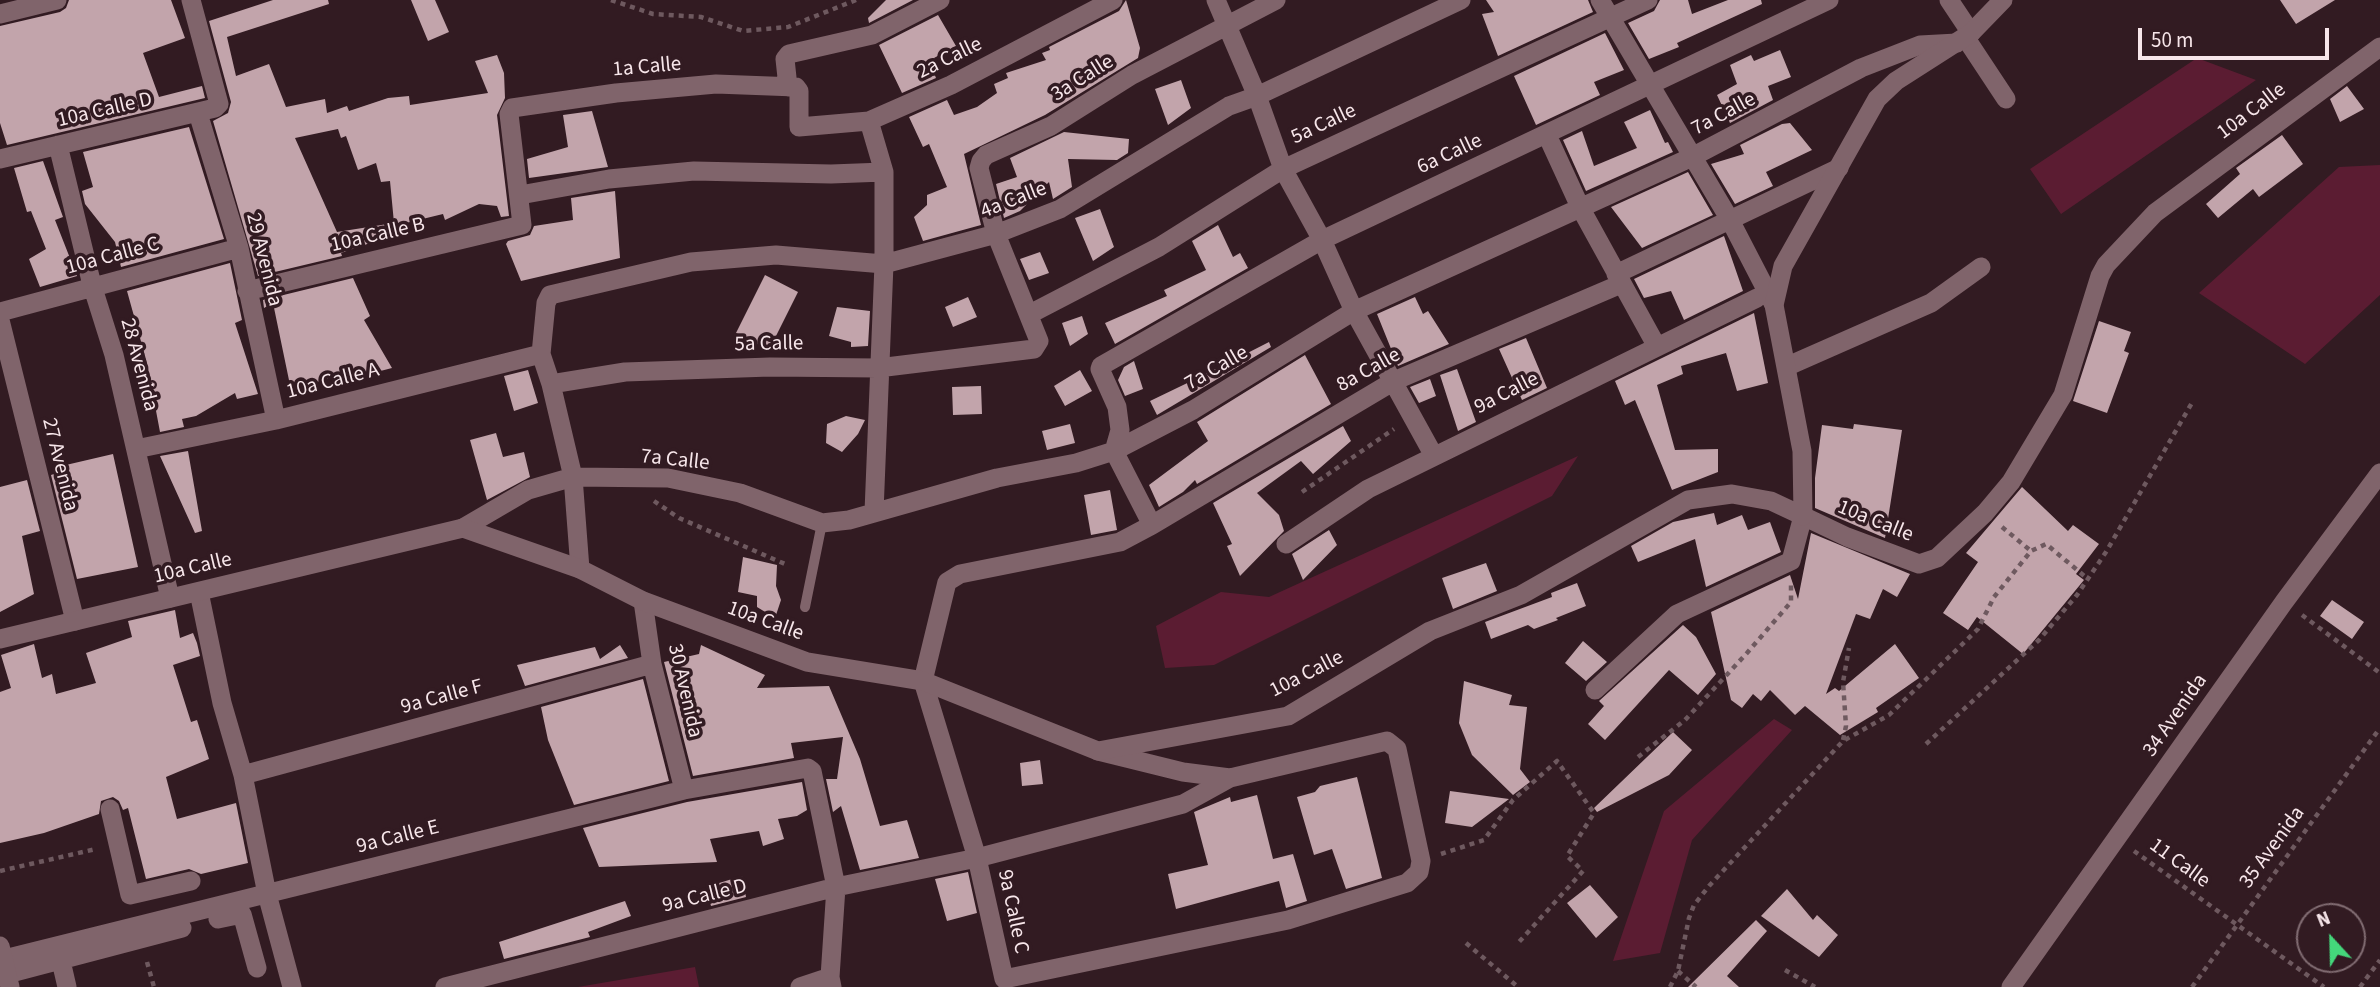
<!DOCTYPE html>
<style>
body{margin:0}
#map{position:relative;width:2380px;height:987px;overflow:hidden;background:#321b22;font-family:"Source Sans 3",sans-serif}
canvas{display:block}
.north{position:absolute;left:2296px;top:903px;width:70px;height:70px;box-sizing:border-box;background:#321b22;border:2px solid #816c72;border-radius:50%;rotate:338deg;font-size:19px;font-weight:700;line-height:28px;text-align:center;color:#f7e6ea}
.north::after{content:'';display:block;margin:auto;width:24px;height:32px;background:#44d77b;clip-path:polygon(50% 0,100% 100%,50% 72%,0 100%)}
.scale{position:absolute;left:2138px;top:28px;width:191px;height:32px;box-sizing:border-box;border:4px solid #f7e6ea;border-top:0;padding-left:9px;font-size:21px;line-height:24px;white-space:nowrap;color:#f7e6ea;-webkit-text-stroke:5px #321b22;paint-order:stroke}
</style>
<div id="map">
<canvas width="2380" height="987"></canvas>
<div class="north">N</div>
<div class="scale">50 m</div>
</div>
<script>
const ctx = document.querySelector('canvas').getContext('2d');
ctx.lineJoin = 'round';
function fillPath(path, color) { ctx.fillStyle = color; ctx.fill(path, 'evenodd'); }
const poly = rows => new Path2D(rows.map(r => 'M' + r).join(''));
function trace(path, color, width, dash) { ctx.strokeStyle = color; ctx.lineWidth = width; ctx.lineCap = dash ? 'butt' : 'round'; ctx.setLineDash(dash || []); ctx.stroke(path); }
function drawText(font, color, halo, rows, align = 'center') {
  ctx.font = font + ' "Source Sans 3",sans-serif'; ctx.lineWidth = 7; ctx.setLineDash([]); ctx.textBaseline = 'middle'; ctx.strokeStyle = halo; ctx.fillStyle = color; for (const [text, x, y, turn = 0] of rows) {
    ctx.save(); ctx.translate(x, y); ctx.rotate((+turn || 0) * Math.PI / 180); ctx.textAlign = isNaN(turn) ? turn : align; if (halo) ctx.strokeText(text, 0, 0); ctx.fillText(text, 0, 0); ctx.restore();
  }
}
const green = poly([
 [2197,58,2256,80,2061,214,2030,169],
 [2380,165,2380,295,2305,364,2199,293,2339,167],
 [1578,456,1552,496,1214,665,1165,668,1156,626,1221,592,1269,597],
 [1774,719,1792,730,1692,840,1660,953,1613,961,1664,811],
 [695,967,699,987,578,987]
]);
const building = poly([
 [69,0,171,0,185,38,143,53,159,97,202,86,205,98,7,145,0,123,0,26,60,12,66,8],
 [273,0,328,0,329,4,227,37,236,76,269,64,286,107,325,99,327,113,347,106,349,111,388,98,409,96,410,105,488,93,475,61,497,55,504,73,505,98,497,115,509,216,501,217,497,206,479,204,445,220,443,214,406,223,408,230,341,253,342,256,258,276,213,121,228,113,231,102,209,21],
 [338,129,341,138,346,136,358,170,376,163,381,182,390,181,394,223,337,232,295,138],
 [411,0,435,0,449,32,428,41],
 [886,0,913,0,869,23,868,18],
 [1126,0,1140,48,1138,58,1045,115,964,154,981,225,923,241,914,217,927,205,927,195,947,187,929,144,923,147,909,117,947,100,954,115,977,107,997,93,994,84,1008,78,1006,73,1046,60,1042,53,1050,50,1049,47,1119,11],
 [1486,0,1588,0,1593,12,1498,56,1482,14,1494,12],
 [1660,0,1688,0,1692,14,1728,0,1761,0,1762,4,1677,43,1679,47,1649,59,1628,23,1654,11],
 [2280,0,2335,0,2296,24],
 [938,15,956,46,934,58,940,70,934,73,936,78,902,93,879,45],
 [1605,33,1624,70,1594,82,1600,95,1536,125,1514,76],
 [1780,50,1791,77,1768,86,1773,100,1730,123,1717,95,1737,84,1730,65,1751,55,1754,61],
 [1181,80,1191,108,1168,125,1155,89],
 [2347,86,2364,109,2340,122,2330,99],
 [1650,110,1665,143,1668,142,1673,152,1586,191,1563,140,1582,131,1594,166,1637,148,1624,122],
 [592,111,608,167,529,178,527,159,568,147,563,115],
 [1790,123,1812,150,1766,172,1773,186,1735,204,1711,164,1744,154,1740,145,1782,124],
 [189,127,224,239,121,267,115,242,85,204,82,191,93,187,83,152],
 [1064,132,1129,139,1128,153,1117,160,1068,159,1072,187,1053,199,1049,182,1020,211,1004,218,996,184,1017,177,1010,158],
 [2282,135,2303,164,2259,197,2253,189,2218,218,2206,204,2240,174,2236,168],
 [43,161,63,217,55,220,77,276,40,287,29,259,46,249,31,211,27,212,14,168],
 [1688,172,1713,215,1642,248,1611,207],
 [615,191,620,258,521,281,506,244,508,241,530,235,534,226,573,220,571,198],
 [1100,209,1114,247,1093,261,1075,218],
 [1218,225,1233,257,1240,253,1248,268,1115,344,1105,323,1167,296,1164,290,1206,270,1192,241],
 [1724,236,1743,291,1684,320,1671,291,1644,298,1634,279],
 [1040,252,1049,273,1029,280,1020,259],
 [230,263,242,320,235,323,258,394,237,399,235,393,196,416,182,419,184,427,160,432,147,363,127,291],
 [765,275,798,292,769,350,736,333],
 [353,278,370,316,364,320,392,368,365,375,363,372,322,380,296,392,294,384,290,385,273,303,264,308,263,300],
 [968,297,977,317,953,327,945,307],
 [1415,297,1423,314,1428,311,1449,344,1398,366,1377,314],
 [837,307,870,311,868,346,851,347,851,342,829,336],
 [1754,313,1768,383,1737,391,1726,353,1681,366,1683,374,1657,385,1675,450,1718,449,1718,472,1672,490,1635,400,1625,405,1615,381],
 [1082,316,1088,334,1070,346,1062,323],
 [2099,321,2131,332,2124,351,2129,353,2107,413,2073,401],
 [1526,338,1547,388,1522,400,1499,349],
 [1269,342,1271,347,1157,415,1150,401,1206,374,1206,371,1228,367,1226,364],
 [1305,355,1331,404,1197,484,1195,480,1183,492,1159,507,1149,485,1208,441,1197,422],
 [1134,361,1143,389,1125,396,1118,380,1124,367],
 [1457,369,1476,422,1458,431,1440,375],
 [528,370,538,403,514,411,504,376],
 [1080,370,1092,391,1065,406,1054,386],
 [1430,379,1436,396,1419,403,1410,387],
 [981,386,982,414,953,415,952,387],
 [846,416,865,420,858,434,842,452,826,443,827,424],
 [1070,424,1075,443,1047,450,1042,431],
 [1854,424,1902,430,1885,538,1815,508,1815,478,1822,425,1853,429],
 [1343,426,1351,441,1313,474,1301,461,1257,493,1279,515,1284,531,1240,576,1227,546,1232,544,1213,503],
 [496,433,503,457,524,452,530,477,487,500,470,440],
 [188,451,202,531,195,533,160,456],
 [113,454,138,567,77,579,51,475,54,474,53,468],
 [27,480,40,531,22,536,34,594,0,612,0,487],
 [2022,487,2068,531,2073,525,2099,544,2076,574,2084,580,2023,654,1977,617,1968,630,1943,613,1978,562,1966,553],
 [1110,490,1117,530,1091,535,1084,495],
 [1714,513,1717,525,1742,515,1748,530,1770,522,1781,552,1706,587,1695,539,1638,562,1631,546,1673,522],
 [1329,530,1337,545,1303,580,1292,554],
 [1811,533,1910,574,1897,597,1883,589,1870,619,1856,614,1826,694,1835,688,1839,691,1895,644,1919,678,1876,708,1878,712,1840,735,1805,706,1795,715,1770,690,1761,701,1753,694,1742,708,1731,700,1711,612,1790,575,1798,599],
 [743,557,777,565,776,586,781,600,775,618,757,607,757,596,738,592],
 [1486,563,1497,591,1453,609,1442,578],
 [1577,583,1586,606,1556,618,1558,620,1534,629,1528,625,1491,639,1485,622,1552,597,1551,593],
 [2332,600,2364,622,2352,639,2320,616],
 [175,610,180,638,193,633,197,643,200,656,173,665,191,722,197,720,209,759,166,777,177,819,236,803,248,863,201,874,189,869,146,879,128,808,123,810,119,801,113,797,101,801,99,814,44,833,0,843,0,692,11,688,1,655,34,644,42,678,52,674,56,694,96,683,86,653,132,637,128,621],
 [1683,625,1696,637,1716,674,1698,695,1669,670,1605,740,1588,724,1604,706,1599,701],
 [1583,641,1607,662,1586,681,1565,663],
 [620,645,628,658,525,686,517,665,595,647,600,659],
 [701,645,765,675,757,688,829,686,860,759,880,826,907,820,919,858,860,870,841,806,833,812,826,779,837,779,843,737,791,743,794,758,693,776,664,662,699,654],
 [643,679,669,781,574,805,548,740,541,707],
 [1464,681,1512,695,1509,705,1527,707,1520,769,1530,782,1513,795,1472,755,1459,723],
 [1673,732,1692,750,1669,775,1597,812,1594,808],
 [1040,760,1043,784,1022,786,1020,763],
 [1357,777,1382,878,1346,889,1332,849,1314,855,1297,797,1315,792,1320,786],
 [802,782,807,810,797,816,778,819,784,839,763,846,759,831,710,839,717,862,599,867,583,828,687,802],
 [1450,791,1509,799,1472,827,1445,823],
 [1257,795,1273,859,1293,854,1307,901,1286,908,1279,881,1176,909,1168,874,1208,865,1194,812,1230,797,1231,802],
 [968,872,977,913,947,921,935,879],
 [742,876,746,897,711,906,706,887],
 [1590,885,1618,917,1596,938,1567,903],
 [1787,889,1813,920,1817,915,1838,935,1819,957,1761,916],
 [625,901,631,916,588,932,590,937,504,959,499,942],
 [1756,920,1767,931,1727,976,1739,987,1688,987]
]);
const path = poly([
 [611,0,653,14,701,17,743,31,788,27,856,0],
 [1302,492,1394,429],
 [654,501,679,518,785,564],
 [2002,527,2031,551],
 [2302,615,2380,673],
 [1843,740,1846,726,1843,682,1849,648],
 [1926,744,2039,640,2077,595,2106,552,2193,401],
 [1638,757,1685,720,1747,653,1791,602,1791,583],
 [2134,851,2324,987],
 [1441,854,1484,840,1513,800,1557,761,1594,813,1567,856,1583,871,1519,942],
 [0,871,96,849],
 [1466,943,1518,987],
 [147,962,154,987],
 [1785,970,1815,987],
 [1678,971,1696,987],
 [1670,987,1678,971,1689,918,1694,905,1709,886,1843,741,1889,715,1978,629,1994,597,2031,551,2046,544,2088,579],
 [2192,987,2380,728],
 [2360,987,2380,960]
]);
const service = poly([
 [805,607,822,523]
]);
const minor = poly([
 [1216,0,1257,96,1283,169,1322,240,1354,311,1434,456],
 [1600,0,1730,220,1774,305],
 [1949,0,1971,33],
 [0,14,57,0],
 [1965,37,2006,99],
 [788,87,785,59,789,54,872,35,940,0],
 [198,113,239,248,276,420],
 [869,121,884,172,884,264,874,512],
 [1547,135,1581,209,1656,345],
 [58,145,92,285,114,355,170,598],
 [0,159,215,108,219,104,191,0],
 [520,195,609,179,694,171,831,174,884,172],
 [1616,274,1839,168],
 [247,291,522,225,509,114,512,108,616,93,716,84,796,87,799,91,799,127,869,121,951,85,1113,0],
 [0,312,239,248],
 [1030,314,1159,247,1283,169,1648,0],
 [0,320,75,621],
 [1788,366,1931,303,1981,267],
 [551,384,625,372,770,367,878,368,1034,349,1039,341,996,234,979,168,981,161,986,155,1051,126,1132,75,1276,0],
 [136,449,276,420,541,354],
 [1152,525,1394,381,1621,284],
 [463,528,528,490,573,477,668,478,740,493,822,523,849,520,997,478,1076,463,1114,451,1193,410,1354,311,1692,157,1861,68,1920,45,1957,43],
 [1286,544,1368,489,1757,298],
 [580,569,573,477,551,384,541,354,546,303,550,295,691,262,776,255,884,264,996,234,1060,209,1229,106,1257,96,1461,0],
 [199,592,222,703,243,775,267,894,292,987],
 [643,601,652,664,684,790],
 [1595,690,1677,614,1791,561,1803,516,1847,537,1919,564,1937,558,1985,513,2011,482,2063,395,2100,276,2106,265,2155,213,2380,47],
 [1098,751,1183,772,1230,778,1387,741,1397,749,1421,861,1419,872,1407,883,1288,920,1004,979,977,858,923,681,947,582,960,574,1120,542,1152,525,1114,451,1120,430,1117,407,1100,369,1101,366,1322,240,1829,0],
 [243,775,652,664],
 [110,809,130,895,191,881],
 [218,919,242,914,257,968],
 [0,960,684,790,808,768,812,771,836,887,830,977,832,987],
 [61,961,67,987],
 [7,974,182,928],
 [445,987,836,887,977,858,1183,804,1230,778],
 [800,987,830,977],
 [2011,987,2284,602,2380,473]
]);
const tertiary = poly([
 [0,639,463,528,580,569,643,601,807,662,923,681,1098,751,1288,716,1430,631,1521,595,1688,500,1732,494,1771,501,1803,516,1802,451,1774,305,1783,266,1877,99,1896,81,1971,33,2003,0],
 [0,946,10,987]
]);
const streetNames = [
 ["2a Calle",950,59,-26],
 ["1a Calle",647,68,-5],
 ["3a Calle",1083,79,-32],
 ["10a Calle D",105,111,-13],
 ["10a Calle",2252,112,-37],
 ["7a Calle",1724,115,-28],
 ["5a Calle",1324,125,-25],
 ["6a Calle",1450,155,-25],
 ["4a Calle",1014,201,-21],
 ["10a Calle B",378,236,-13],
 ["10a Calle C",113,257,-15],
 ["29 Avenida",263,260,76],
 ["5a Calle",769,345,-1],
 ["28 Avenida",138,365,75],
 ["7a Calle",1217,369,-30],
 ["8a Calle",1369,371,-29],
 ["10a Calle A",333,382,-14],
 ["9a Calle",1507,394,-27],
 ["7a Calle",675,461,6],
 ["27 Avenida",59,465,76],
 ["10a Calle",1875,522,22],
 ["10a Calle",193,569,-13],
 ["10a Calle",765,622,20],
 ["10a Calle",1307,675,-27],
 ["30 Avenida",684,691,77],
 ["9a Calle F",442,698,-15],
 ["34 Avenida",2176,716,-55],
 ["9a Calle E",398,838,-14],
 ["35 Avenida",2273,848,-54],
 ["11 Calle",2179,864,36],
 ["9a Calle D",705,897,-14],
 ["9a Calle C",1012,912,78]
];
fillPath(green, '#5b1c32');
fillPath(building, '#c2a4ab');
trace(path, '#6e595f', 4.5, [5, 5]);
trace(service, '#80646b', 10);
trace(minor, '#80646b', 19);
trace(tertiary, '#80646b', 19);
drawText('21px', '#f7e6ea', '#321b22', streetNames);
</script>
